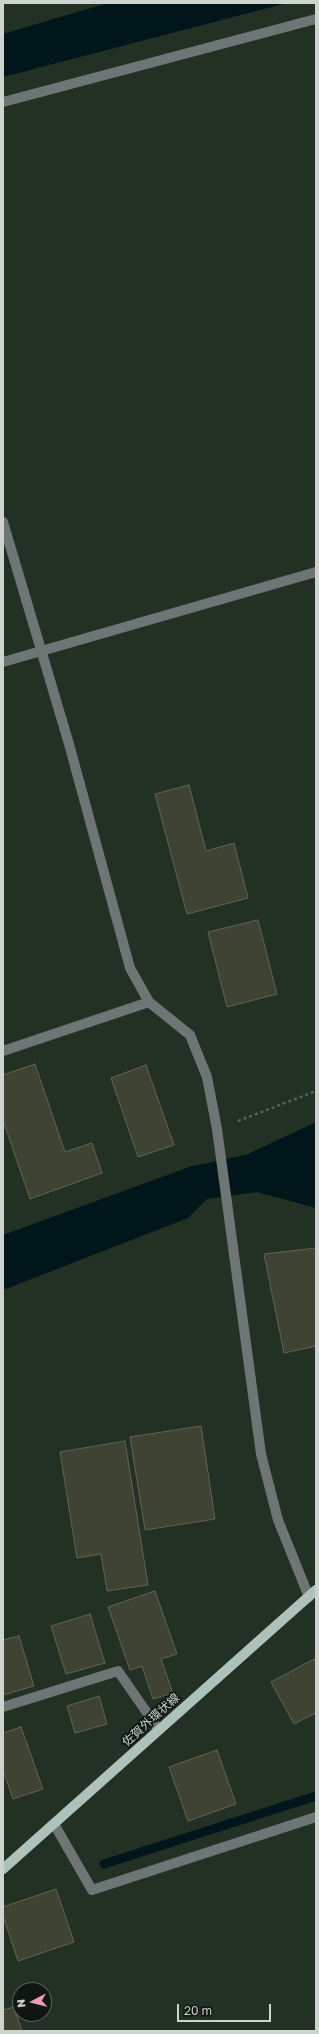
<!DOCTYPE html>
<meta charset="utf-8">
<style>
body{margin:0}
#map{position:relative;width:319px;height:2034px;overflow:hidden;background:#233024;font-family:"Golos Text",sans-serif}
canvas{display:block}
.frame{position:absolute;inset:0;border:4px solid #ccd4cd;pointer-events:none}
.north{position:absolute;left:12px;top:1982px;width:40px;height:40px;box-sizing:border-box;background:#101611;border:1px solid #5b625c;border-radius:50%;rotate:263deg;font-size:11px;font-weight:700;line-height:16px;text-align:center;color:#ccd4cd}
.north::after{content:'';display:block;margin:auto;width:14px;height:18px;background:#f09ab5;clip-path:polygon(50% 0,100% 100%,50% 72%,0 100%)}
.scale{position:absolute;left:177px;top:2004px;width:94px;height:18px;box-sizing:border-box;border:2px solid #ccd4cd;border-top:0;padding-left:5px;font-size:12px;line-height:14px;white-space:nowrap;color:#ccd4cd;-webkit-text-stroke:3px #101611;paint-order:stroke}
</style>
<div id="map">
<canvas width="319" height="2034"></canvas>
<div class="frame"></div>
<div class="north">N</div>
<div class="scale">20 m</div>
</div>
<script>
const ctx = document.querySelector('canvas').getContext('2d');
ctx.lineJoin = 'round';
function fillPath(path, color) { ctx.fillStyle = color; ctx.fill(path, 'evenodd'); }
const poly = rows => new Path2D(rows.map(r => 'M' + r).join(''));
function trace(path, color, width, dash) { ctx.strokeStyle = color; ctx.lineWidth = width; ctx.lineCap = dash ? 'butt' : 'round'; ctx.setLineDash(dash || []); ctx.stroke(path); }
function drawText(font, color, halo, rows, align = 'center') {
  ctx.font = font + ' "Golos Text","Noto Sans JP",sans-serif'; ctx.lineWidth = 3.5; ctx.setLineDash([]); ctx.textBaseline = 'middle'; ctx.strokeStyle = halo; ctx.fillStyle = color; for (const [text, x, y, turn = 0] of rows) {
    ctx.save(); ctx.translate(x, y); ctx.rotate((+turn || 0) * Math.PI / 180); ctx.textAlign = isNaN(turn) ? turn : align; if (halo) ctx.strokeText(text, 0, 0); ctx.fillText(text, 0, 0); ctx.restore();
  }
}
const water = poly([
 [108,3,287,3,3,77,3,34],
 [316,1122,316,1208,257,1192,207,1199,188,1218,3,1290,3,1235,192,1166,246,1155]
]);
const stream = poly([
 [104,1864,316,1796]
]);
const building = poly([
 [189,785,206,851,234,843,248,898,187,914,155,794,189,785],
 [258,920,277,994,227,1007,208,932,258,920],
 [35,1064,65,1152,92,1143,102,1173,30,1199,3,1120,3,1075,35,1064],
 [146,1065,174,1145,138,1157,111,1078,146,1065],
 [316,1248,316,1346,284,1353,264,1254,316,1248],
 [201,1426,215,1519,145,1530,130,1437,201,1426],
 [125,1441,148,1585,107,1591,101,1554,77,1558,60,1452,125,1441],
 [155,1591,177,1654,161,1659,173,1693,153,1699,142,1666,130,1670,108,1607,155,1591],
 [90,1614,105,1663,66,1674,51,1626,90,1614],
 [19,1636,34,1686,3,1695,3,1640,19,1636],
 [314,1659,316,1663,316,1713,294,1724,271,1682,314,1659],
 [99,1696,107,1724,75,1733,67,1706,99,1696],
 [21,1727,43,1789,13,1799,3,1770,3,1733,21,1727],
 [217,1750,236,1804,188,1821,169,1767,217,1750],
 [56,1889,74,1942,18,1961,3,1916,3,1907,56,1889],
 [14,2007,22,2031,3,2031,3,2010,14,2007]
]);
const path = poly([
 [238,1121,316,1091]
]);
const minor = poly([
 [3,102,316,19],
 [3,522,69,744,130,968,149,1002,190,1035,207,1077,217,1129,261,1454,278,1520,309,1597],
 [3,662,316,572],
 [3,1051,149,1002],
 [3,1707,118,1671,159,1730],
 [54,1824,92,1890,316,1817]
]);
const major = poly([
 [3,1869,316,1590]
]);
const streetNames = [
 ["佐賀外環状線",151,1720,-42]
];
fillPath(water, '#00161a');
trace(stream, '#00161a', 9);
fillPath(building, '#3f4333');
trace(building, '#616554', 1);
trace(path, '#566157', 2.5, [3, 3]);
trace(minor, '#6d7674', 10);
trace(major, '#aec2bc', 10);
drawText('12px', '#ccd4cd', '#101611', streetNames);
</script>
